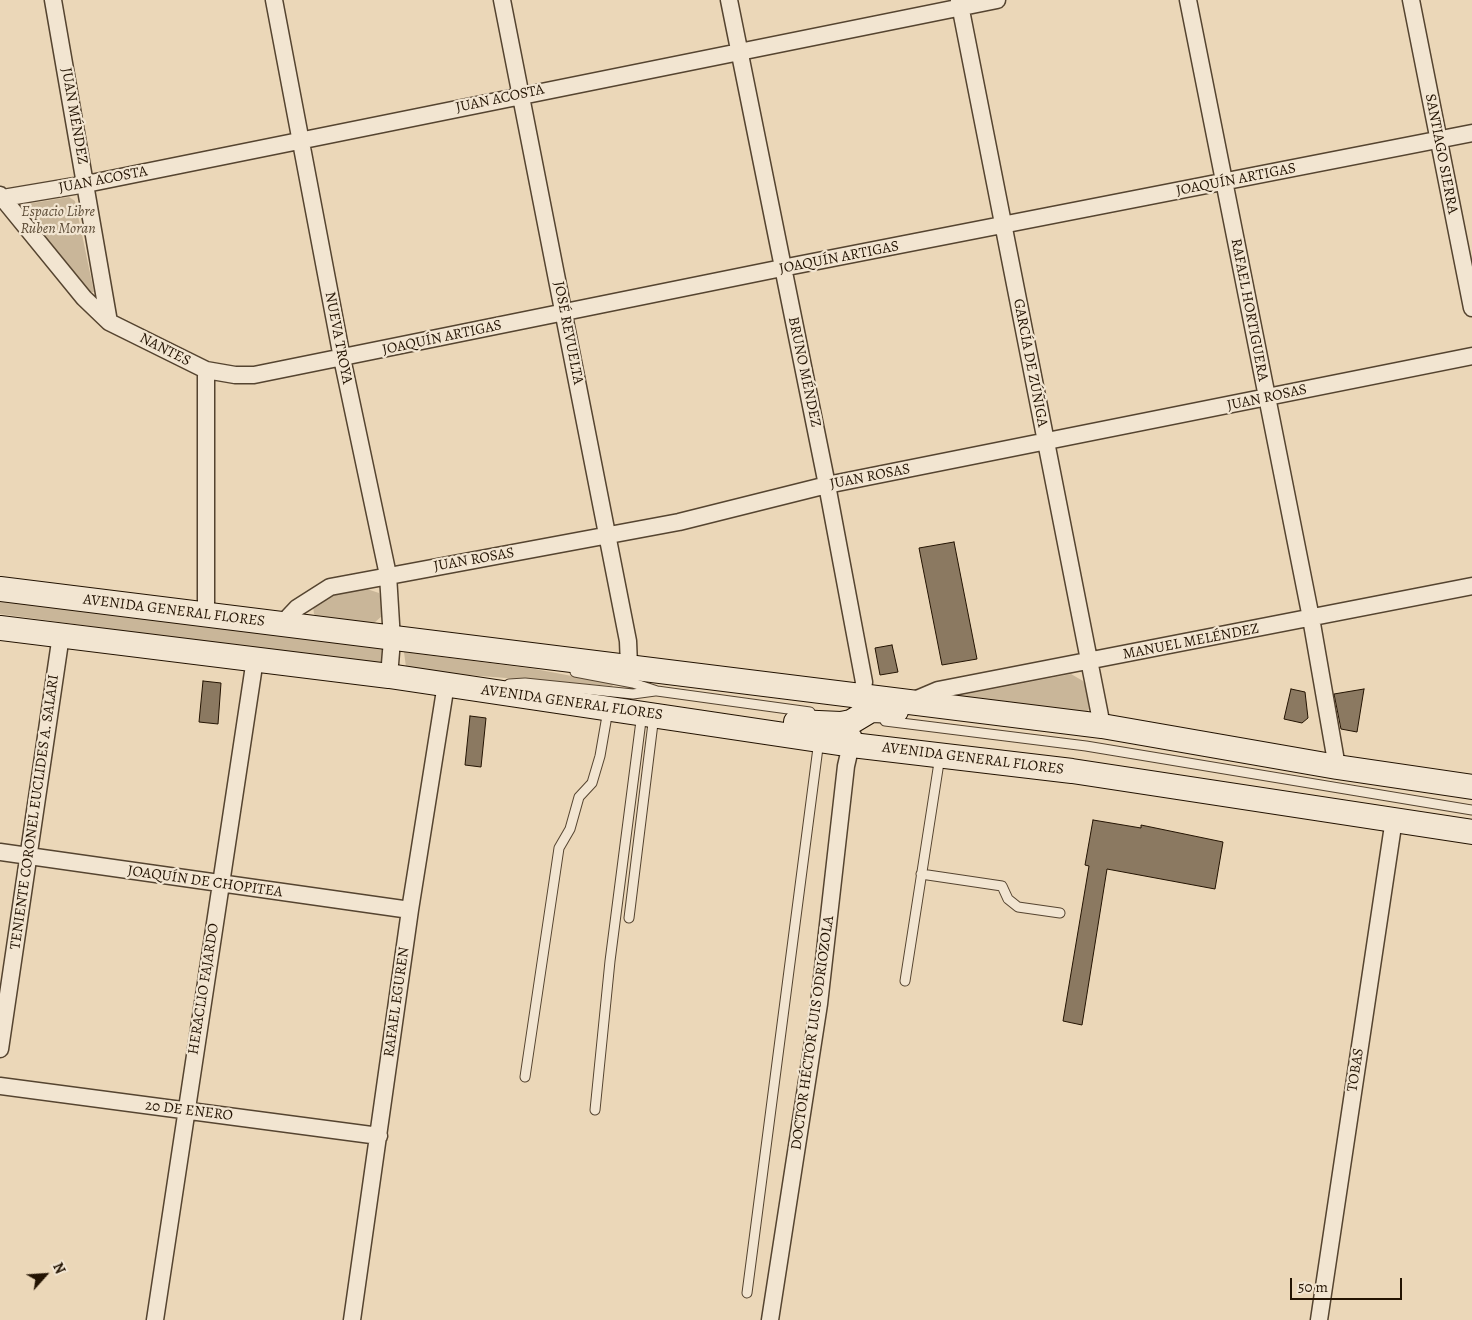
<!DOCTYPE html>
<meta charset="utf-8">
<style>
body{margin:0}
#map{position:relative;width:1472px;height:1320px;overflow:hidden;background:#ebd7b8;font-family:Alegreya,serif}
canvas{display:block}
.north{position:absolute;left:20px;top:1250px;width:50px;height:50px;-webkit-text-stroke:4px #f2e5d1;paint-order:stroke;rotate:64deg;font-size:14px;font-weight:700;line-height:20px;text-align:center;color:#231302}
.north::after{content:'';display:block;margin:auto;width:18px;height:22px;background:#231302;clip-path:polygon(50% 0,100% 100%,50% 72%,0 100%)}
.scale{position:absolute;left:1290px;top:1278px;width:112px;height:22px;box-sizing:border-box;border:2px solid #231302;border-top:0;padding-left:6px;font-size:15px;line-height:18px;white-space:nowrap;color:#231302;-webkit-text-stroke:4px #f2e5d1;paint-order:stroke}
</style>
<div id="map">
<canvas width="1472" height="1320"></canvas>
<div class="north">N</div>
<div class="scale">50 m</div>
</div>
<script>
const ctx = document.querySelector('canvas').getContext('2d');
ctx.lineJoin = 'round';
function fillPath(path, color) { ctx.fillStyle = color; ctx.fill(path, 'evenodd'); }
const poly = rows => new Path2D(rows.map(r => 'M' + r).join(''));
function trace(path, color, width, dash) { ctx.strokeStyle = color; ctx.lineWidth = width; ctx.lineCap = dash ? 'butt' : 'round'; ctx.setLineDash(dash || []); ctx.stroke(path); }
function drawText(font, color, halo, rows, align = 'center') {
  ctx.font = font + ' Alegreya,serif'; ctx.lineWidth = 4.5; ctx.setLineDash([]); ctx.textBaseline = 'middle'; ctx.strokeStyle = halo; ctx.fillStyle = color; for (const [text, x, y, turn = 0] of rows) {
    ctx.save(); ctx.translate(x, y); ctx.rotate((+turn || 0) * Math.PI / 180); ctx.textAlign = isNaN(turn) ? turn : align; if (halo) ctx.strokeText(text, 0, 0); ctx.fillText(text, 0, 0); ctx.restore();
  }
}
const green = poly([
 [69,197,75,201,94,292,89,293,21,205],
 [367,589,379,593,383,606,382,616,374,623,317,617,314,614,313,606,328,595],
 [0,599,382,649,385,658,384,666,0,614],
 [404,652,535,669,614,684,612,686,533,680,453,674,406,667],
 [1071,674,1083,681,1085,685,1089,709,1085,714,957,696]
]);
const building = poly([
 [954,542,977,659,942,665,919,548,954,542],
 [892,645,898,672,880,675,875,648,892,645],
 [203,681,221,683,218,724,199,722,203,681],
 [1291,689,1305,692,1308,718,1302,723,1284,719,1291,689],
 [1364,689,1357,732,1341,729,1334,694,1364,689],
 [470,716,486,718,481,767,465,765,470,716],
 [1093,820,1141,828,1141,825,1223,842,1215,889,1107,869,1082,1025,1063,1021,1089,866,1085,865,1093,820]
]);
const service = poly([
 [575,672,633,683,657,691,810,712],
 [509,684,525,683,633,694,655,691],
 [885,721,1086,746,1472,810],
 [921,874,1002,886,1008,899,1018,907,1060,913],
 [629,918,654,715],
 [905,981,940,756],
 [525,1077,559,848,570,829,579,797,592,783,600,756,608,710],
 [595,1110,610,961,642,713],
 [747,1293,819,740]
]);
const minor = poly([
 [53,0,109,322],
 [274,0,342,358,388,575,392,640,389,676],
 [502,0,628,641,629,666],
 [729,0,827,485,864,682,860,705],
 [959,0,1102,726],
 [1188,0,1311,618,1337,767],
 [1411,0,1472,308],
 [0,195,84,298,109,322,206,370,235,375,254,375,782,268,1472,133],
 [3,198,86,184,997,0],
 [206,370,206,615],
 [281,625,297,608,330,587,679,522,827,485,1472,356],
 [912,701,938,690,1472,586],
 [0,852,410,910],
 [0,1049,61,635],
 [0,1086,379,1136],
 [155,1320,255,659],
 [352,1320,410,910,446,684],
 [770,1320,819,1004,846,766,853,736],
 [1319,1320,1394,819]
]);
const secondary = poly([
 [0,589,1102,726,1337,767,1472,787],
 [0,628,389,676,852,745,1072,771,1472,832],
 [796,722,841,724,851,722,871,710,896,711]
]);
const streetNames = [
 ["JUAN ACOSTA",500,99,-12],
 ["JUAN MÉNDEZ",74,116,80],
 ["SANTIAGO SIERRA",1441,154,79],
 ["JUAN ACOSTA",103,180,-11],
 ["JOAQUÍN ARTIGAS",1236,180,-11],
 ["JOAQUÍN ARTIGAS",839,258,-11],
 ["RAFAEL HORTIGUERA",1249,310,79],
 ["JOSÉ REVUELTA",568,333,79],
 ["NUEVA TROYA",338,338,79],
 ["JOAQUÍN ARTIGAS",442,338,-12],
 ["NANTES",165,350,27],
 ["GARCÍA DE ZÚÑIGA",1030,363,79],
 ["BRUNO MÉNDEZ",804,372,78],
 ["JUAN ROSAS",1267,398,-12],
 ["JUAN ROSAS",870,477,-11],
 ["JUAN ROSAS",474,560,-10],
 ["AVENIDA GENERAL FLORES",174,611,7],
 ["MANUEL MELÉNDEZ",1191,642,-11],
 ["AVENIDA GENERAL FLORES",572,703,8],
 ["AVENIDA GENERAL FLORES",973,759,7],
 ["TENIENTE CORONEL EUCLIDES A. SALARI",35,812,-82],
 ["JOAQUÍN DE CHOPITEA",205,882,8],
 ["HERACLIO FAJARDO",204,989,-81],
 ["RAFAEL EGUREN",397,1002,-82],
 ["DOCTOR HÉCTOR LUIS ODRIOZOLA",813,1033,-82],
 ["TOBAS",1356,1070,-81],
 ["20 DE ENERO",189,1111,7]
];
const parkNames = [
 ["Espacio Libre",58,212],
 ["Ruben Moran",58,229]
];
fillPath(green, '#c9b699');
fillPath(building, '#8b7961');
trace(building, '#231302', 1);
trace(service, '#554430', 11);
trace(minor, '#554430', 19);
trace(secondary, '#231302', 26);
trace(service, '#f2e5d1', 9);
trace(minor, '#f2e5d1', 16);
trace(secondary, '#f2e5d1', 24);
drawText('15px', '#231302', '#f2e5d1', streetNames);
drawText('italic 15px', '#5d4c37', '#f2e5d1', parkNames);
</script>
